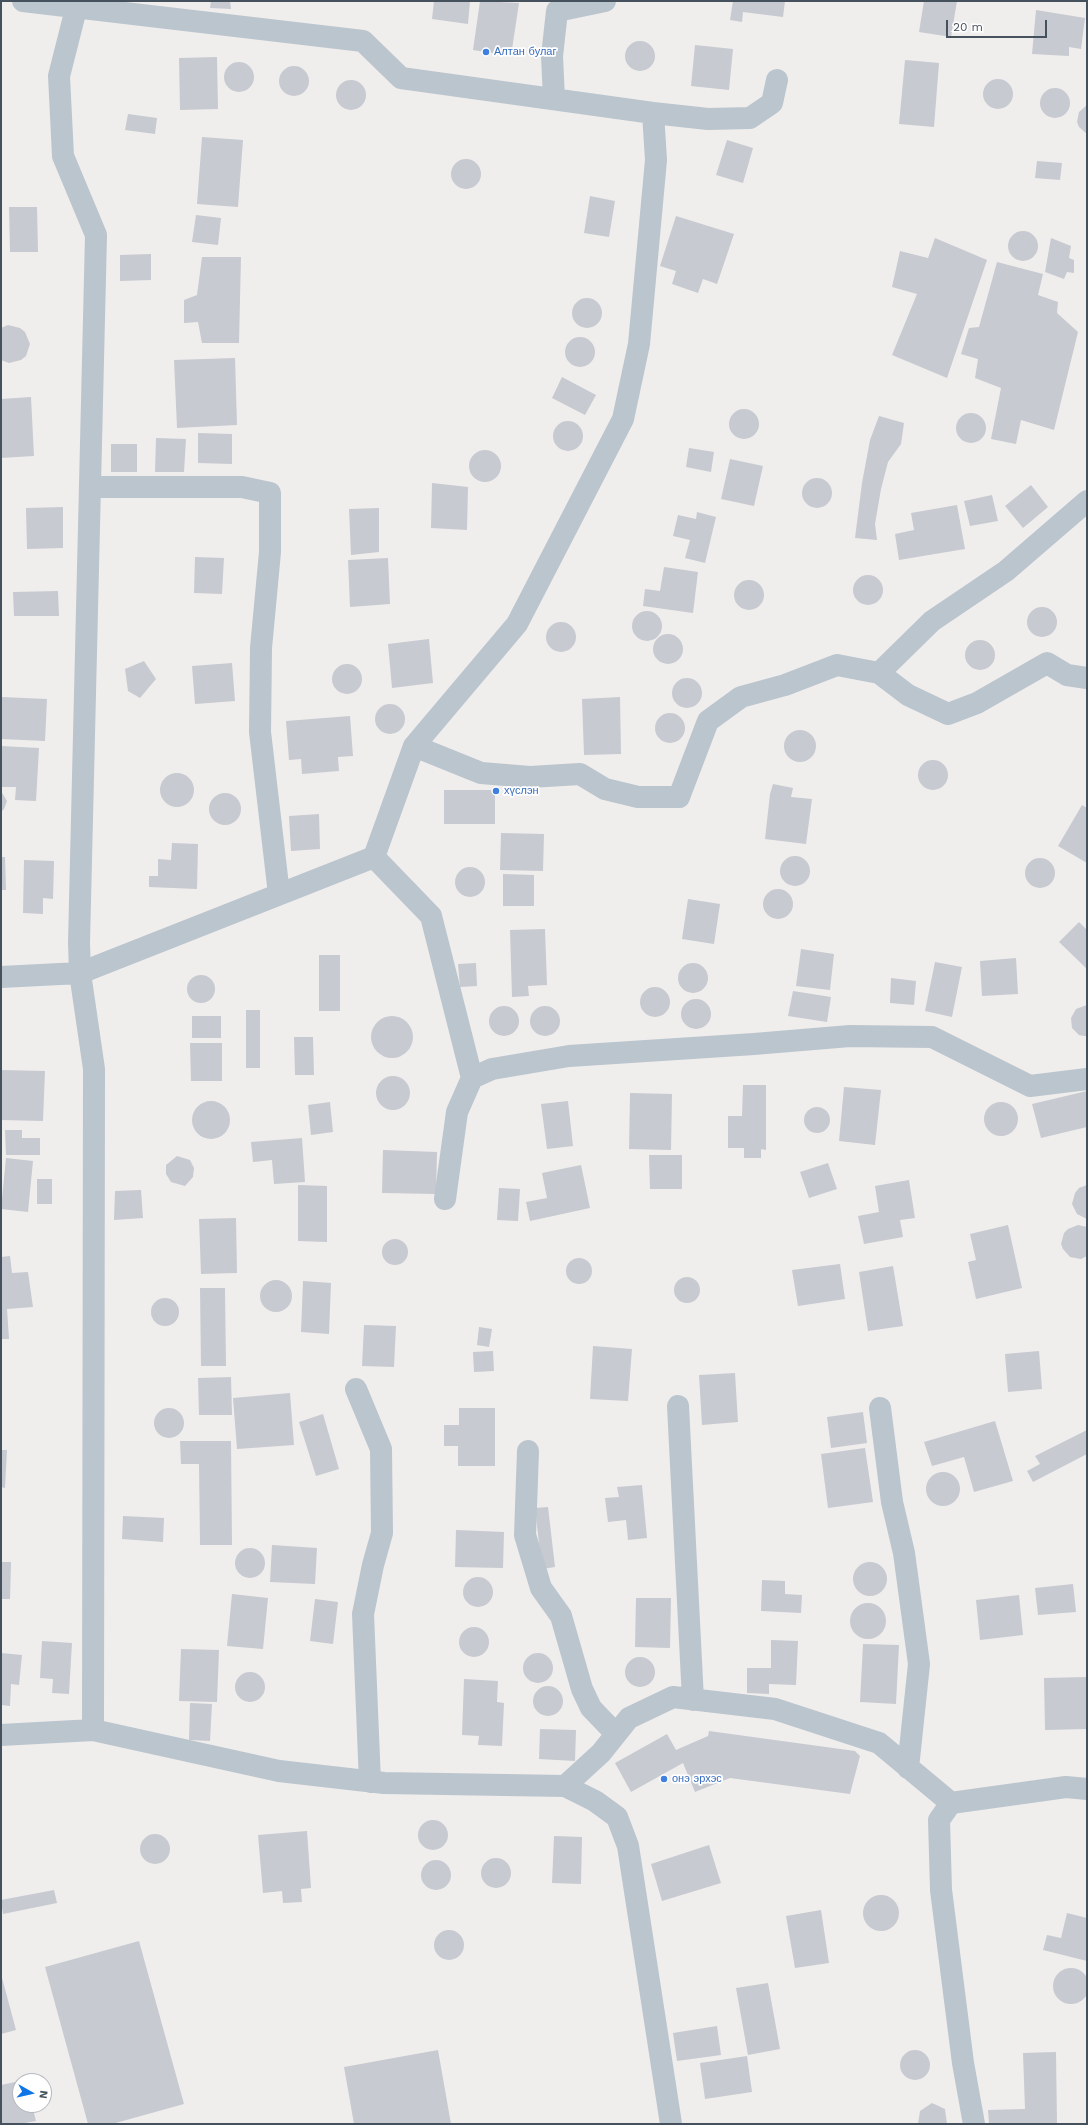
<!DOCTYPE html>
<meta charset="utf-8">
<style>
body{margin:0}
#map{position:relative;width:1088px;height:2125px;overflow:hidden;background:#f0eded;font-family:"Work Sans",sans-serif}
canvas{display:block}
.frame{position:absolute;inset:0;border:2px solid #45515c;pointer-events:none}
.north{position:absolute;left:12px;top:2073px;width:40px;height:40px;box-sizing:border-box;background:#fff;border:1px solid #b5b9be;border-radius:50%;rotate:98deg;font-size:11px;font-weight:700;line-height:16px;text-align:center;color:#45515c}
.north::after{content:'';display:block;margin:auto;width:14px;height:18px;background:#1075e7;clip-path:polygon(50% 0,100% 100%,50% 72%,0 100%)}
.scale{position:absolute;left:946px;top:20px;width:101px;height:18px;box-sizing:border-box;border:2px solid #45515c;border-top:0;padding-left:5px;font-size:12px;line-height:14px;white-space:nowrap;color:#45515c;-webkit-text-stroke:3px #fff;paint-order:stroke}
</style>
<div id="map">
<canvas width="1088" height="2125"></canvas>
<div class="frame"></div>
<div class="north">N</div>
<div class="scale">20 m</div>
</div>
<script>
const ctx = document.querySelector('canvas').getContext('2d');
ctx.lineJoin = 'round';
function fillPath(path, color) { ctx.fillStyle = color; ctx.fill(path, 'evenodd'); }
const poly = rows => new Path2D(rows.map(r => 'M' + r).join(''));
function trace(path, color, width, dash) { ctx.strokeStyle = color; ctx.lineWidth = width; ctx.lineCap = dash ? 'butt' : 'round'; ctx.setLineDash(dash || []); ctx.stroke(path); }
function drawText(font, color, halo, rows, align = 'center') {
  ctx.font = font + ' "Work Sans",sans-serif'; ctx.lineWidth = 3.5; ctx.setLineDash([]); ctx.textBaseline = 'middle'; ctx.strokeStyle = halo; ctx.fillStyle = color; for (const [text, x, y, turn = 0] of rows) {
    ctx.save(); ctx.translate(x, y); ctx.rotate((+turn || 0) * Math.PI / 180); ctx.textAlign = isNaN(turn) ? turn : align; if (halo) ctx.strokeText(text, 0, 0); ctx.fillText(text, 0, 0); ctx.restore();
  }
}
const building = poly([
 [211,1,230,1,231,9,210,8],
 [434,1,470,1,468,24,432,19],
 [480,1,519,3,511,56,473,50],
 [733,1,785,1,783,17,743,12,742,22,730,20],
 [924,1,957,1,951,37,919,32],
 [1036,10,1085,18,1081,49,1069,47,1069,56,1032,54],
 '625 56a15 15 0 1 1 30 0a15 15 0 1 1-30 0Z',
 [695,45,733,49,729,90,691,86],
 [217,57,218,109,180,110,179,58],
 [905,60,939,63,934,127,899,124],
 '224 77a15 15 0 1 1 30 0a15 15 0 1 1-30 0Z',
 '279 81a15 15 0 1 1 30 0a15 15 0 1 1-30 0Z',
 '983 94a15 15 0 1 1 30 0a15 15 0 1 1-30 0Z',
 '336 95a15 15 0 1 1 30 0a15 15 0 1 1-30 0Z',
 '1040 103a15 15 0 1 1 30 0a15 15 0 1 1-30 0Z',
 [1087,105,1087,134,1079,127,1077,122,1079,112],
 [128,114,157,118,155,134,125,130],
 [202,137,243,140,238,207,197,204],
 [727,140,753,148,743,183,716,175],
 '451 174a15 15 0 1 1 30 0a15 15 0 1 1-30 0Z',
 [1037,161,1062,163,1060,180,1035,178],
 [590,196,615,201,609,237,584,233],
 [9,207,37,207,38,252,10,252],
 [196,215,221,218,218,245,192,242],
 [676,216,734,234,717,284,703,279,698,293,672,284,676,271,660,266],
 '1008 246a15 15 0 1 1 30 0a15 15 0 1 1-30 0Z',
 [935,238,987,260,947,378,892,355,917,294,892,287,900,251,928,258],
 [1051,238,1071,246,1069,258,1074,260,1074,273,1067,272,1064,279,1045,272],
 [151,254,151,280,120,281,120,255],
 [202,257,241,257,239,343,202,343,198,322,184,323,184,300,197,295],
 [997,262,1043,274,1038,295,1058,302,1057,313,1078,332,1054,430,1021,420,1016,444,991,439,1001,388,975,378,978,359,961,354,969,328,979,327],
 '572 313a15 15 0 1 1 30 0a15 15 0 1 1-30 0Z',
 [8,325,20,328,25,332,30,344,26,356,21,360,9,363,1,360,1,328],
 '565 352a15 15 0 1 1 30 0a15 15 0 1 1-30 0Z',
 [235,358,237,425,177,428,174,360],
 [562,377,596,395,585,415,552,398],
 [31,397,34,456,1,458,1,399],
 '729 424a15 15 0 1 1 30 0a15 15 0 1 1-30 0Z',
 '956 428a15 15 0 1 1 30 0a15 15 0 1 1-30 0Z',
 [879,416,904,423,901,444,888,462,881,489,875,524,877,540,855,538,862,483,870,440],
 '553 436a15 15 0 1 1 30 0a15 15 0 1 1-30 0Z',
 [198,433,232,434,232,464,198,463],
 [156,438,186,439,184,472,155,472],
 [111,444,137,444,137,472,111,472],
 [689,448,714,452,711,472,686,467],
 '469 466a16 16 0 1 1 32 0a16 16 0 1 1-32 0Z',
 [730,459,763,466,754,506,721,499],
 '802 493a15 15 0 1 1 30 0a15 15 0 1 1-30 0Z',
 [432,483,468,487,467,530,431,528],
 [1031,485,1048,507,1023,528,1005,506],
 [992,495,998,521,970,526,964,501],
 [957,505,965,549,899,560,895,534,914,530,911,513],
 [63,507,63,548,27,549,26,508],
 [379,508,379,552,351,555,349,509],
 [697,512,716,517,705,563,685,558,690,540,673,536,678,515,696,519],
 [195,557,224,558,222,594,194,593],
 [388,558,390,604,350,607,348,560],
 [664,567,698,572,693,613,643,606,645,589,660,591],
 '853 590a15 15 0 1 1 30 0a15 15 0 1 1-30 0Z',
 '734 595a15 15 0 1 1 30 0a15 15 0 1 1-30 0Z',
 [58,591,59,616,14,616,13,592],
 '1027 622a15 15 0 1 1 30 0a15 15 0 1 1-30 0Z',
 '632 626a15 15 0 1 1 30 0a15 15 0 1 1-30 0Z',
 '546 637a15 15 0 1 1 30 0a15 15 0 1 1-30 0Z',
 '653 649a15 15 0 1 1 30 0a15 15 0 1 1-30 0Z',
 [429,639,433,683,392,688,388,644],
 '965 655a15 15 0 1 1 30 0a15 15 0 1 1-30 0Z',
 [144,661,156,679,140,698,128,691,125,669],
 [232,663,235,701,195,704,192,666],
 '332 679a15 15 0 1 1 30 0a15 15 0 1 1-30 0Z',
 '672 693a15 15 0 1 1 30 0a15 15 0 1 1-30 0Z',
 [1,697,47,699,45,741,1,739],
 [620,697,621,754,584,755,582,699],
 '375 719a15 15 0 1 1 30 0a15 15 0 1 1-30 0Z',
 '655 728a15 15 0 1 1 30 0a15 15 0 1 1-30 0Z',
 [350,716,353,756,338,757,339,771,302,774,301,759,289,760,286,721],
 '784 746a16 16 0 1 1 32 0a16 16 0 1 1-32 0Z',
 [1,746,39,748,36,801,15,800,16,787,1,787],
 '918 775a15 15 0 1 1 30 0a15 15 0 1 1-30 0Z',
 '160 790a17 17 0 1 1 34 0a17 17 0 1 1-34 0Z',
 [773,784,793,788,791,797,812,799,806,844,765,839,770,794],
 [444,790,495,790,495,824,444,824],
 [1,791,7,801,4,809,1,812],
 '209 809a16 16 0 1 1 32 0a16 16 0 1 1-32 0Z',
 [1082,805,1087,808,1087,863,1058,846],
 [319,814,320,849,291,851,289,816],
 [501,833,544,834,543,871,500,870],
 [172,843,198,844,197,889,149,887,149,876,158,876,158,859,171,860],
 '780 871a15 15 0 1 1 30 0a15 15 0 1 1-30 0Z',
 [1,857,5,857,6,890,1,890],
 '1025 873a15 15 0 1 1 30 0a15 15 0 1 1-30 0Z',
 [24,860,54,861,53,899,43,898,43,914,23,913],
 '455 882a15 15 0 1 1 30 0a15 15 0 1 1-30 0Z',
 [503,874,534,875,534,906,503,906],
 '763 904a15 15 0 1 1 30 0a15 15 0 1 1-30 0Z',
 [688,899,720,904,714,944,682,939],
 [1079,922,1087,930,1087,969,1059,942],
 [545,929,547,985,528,986,529,996,512,997,510,930],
 [801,949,834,954,830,990,796,986],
 [319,955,340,955,340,1011,319,1011],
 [1016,958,1018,994,982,996,980,961],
 [935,962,962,967,952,1017,925,1011],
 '678 978a15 15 0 1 1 30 0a15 15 0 1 1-30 0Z',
 [476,963,477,986,460,987,458,964],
 '187 989a14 14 0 1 1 28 0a14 14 0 1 1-28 0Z',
 [891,978,916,981,914,1005,890,1003],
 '640 1002a15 15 0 1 1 30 0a15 15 0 1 1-30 0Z',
 [793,991,831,997,827,1022,788,1016],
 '681 1014a15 15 0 1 1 30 0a15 15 0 1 1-30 0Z',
 [1087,1005,1087,1036,1084,1036,1079,1035,1072,1028,1071,1018,1076,1009],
 '489 1021a15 15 0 1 1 30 0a15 15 0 1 1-30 0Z',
 '530 1021a15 15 0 1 1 30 0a15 15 0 1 1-30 0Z',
 [246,1010,260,1010,260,1068,246,1068],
 [192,1016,221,1016,221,1038,192,1038],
 '371 1037a21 21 0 1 1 42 0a21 21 0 1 1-42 0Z',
 [294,1037,313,1037,314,1075,295,1075],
 [190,1043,222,1043,222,1081,191,1081],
 [1,1070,45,1071,43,1121,1,1120],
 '376 1093a17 17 0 1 1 34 0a17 17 0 1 1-34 0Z',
 [743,1085,766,1085,766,1150,761,1149,761,1158,744,1158,744,1148,728,1148,728,1116,742,1116],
 [844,1087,881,1090,875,1145,839,1141],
 [1087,1091,1087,1127,1041,1138,1032,1104],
 [630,1093,672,1094,671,1150,629,1149],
 [568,1101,573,1146,547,1149,541,1104],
 '192 1120a19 19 0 1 1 38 0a19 19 0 1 1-38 0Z',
 '984 1119a17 17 0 1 1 34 0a17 17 0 1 1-34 0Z',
 [330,1102,333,1132,311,1135,308,1105],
 '804 1120a13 13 0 1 1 26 0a13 13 0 1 1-26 0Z',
 [5,1130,22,1130,22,1138,40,1138,40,1155,6,1155],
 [302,1138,305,1182,274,1184,272,1160,253,1162,251,1142],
 [383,1150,437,1152,436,1194,382,1193],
 [649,1155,682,1155,682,1189,650,1189],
 [177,1156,190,1160,194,1168,193,1177,185,1186,171,1182,166,1174,166,1165],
 [6,1158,33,1161,28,1212,1,1209],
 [828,1163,837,1189,809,1198,800,1172],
 [581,1165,590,1208,530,1221,526,1202,547,1198,542,1173],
 [37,1179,52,1179,52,1204,37,1204],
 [909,1180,915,1218,900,1220,903,1237,864,1244,858,1216,879,1212,875,1186],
 [298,1185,327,1186,327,1242,298,1241],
 [1087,1185,1087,1219,1077,1214,1072,1204,1075,1193,1079,1188],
 [499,1188,520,1189,518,1221,497,1220],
 [141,1190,143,1218,114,1220,115,1191],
 [236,1218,237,1273,201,1274,199,1219],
 [1008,1225,1022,1288,976,1299,968,1262,976,1260,970,1234],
 [1078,1225,1087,1227,1087,1256,1081,1259,1070,1257,1063,1249,1061,1244,1064,1233,1068,1229],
 '382 1252a13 13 0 1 1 26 0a13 13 0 1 1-26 0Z',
 [10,1256,12,1273,28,1272,33,1307,7,1309,9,1339,1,1339,1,1257],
 '566 1271a13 13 0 1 1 26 0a13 13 0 1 1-26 0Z',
 [840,1264,845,1299,798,1306,792,1270],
 [893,1266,903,1326,868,1331,859,1272],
 '674 1290a13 13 0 1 1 26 0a13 13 0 1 1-26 0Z',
 '260 1296a16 16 0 1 1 32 0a16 16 0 1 1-32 0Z',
 [303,1281,331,1283,329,1334,301,1332],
 [200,1288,225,1288,226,1366,201,1366],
 '151 1312a14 14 0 1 1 28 0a14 14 0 1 1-28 0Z',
 [364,1325,396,1326,394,1367,362,1366],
 [479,1327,492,1329,489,1347,477,1345],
 [593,1346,632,1349,628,1401,590,1399],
 [493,1351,494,1371,474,1372,473,1352],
 [1039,1351,1042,1389,1008,1392,1005,1354],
 [735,1373,738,1422,702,1425,699,1375],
 [231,1377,232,1415,199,1415,198,1378],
 [290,1393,294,1445,237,1449,233,1398],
 [459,1408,495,1408,495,1466,458,1466,458,1446,444,1446,444,1425,459,1425],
 '154 1423a15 15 0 1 1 30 0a15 15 0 1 1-30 0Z',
 [863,1412,867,1443,831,1448,827,1417],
 [323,1414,339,1469,316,1476,299,1422],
 [995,1421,1013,1481,974,1492,964,1457,932,1466,924,1442],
 [1087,1430,1087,1454,1033,1482,1027,1471,1040,1464,1035,1456],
 [180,1441,231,1441,232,1545,200,1545,199,1464,181,1464],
 [865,1448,873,1502,828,1508,821,1454],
 [1,1450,7,1450,5,1488,1,1487],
 '926 1489a17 17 0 1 1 34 0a17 17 0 1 1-34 0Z',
 [642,1485,647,1538,628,1540,626,1520,608,1522,605,1498,619,1497,617,1487],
 [548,1507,555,1567,542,1569,535,1508],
 [123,1516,164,1518,163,1542,122,1539],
 [456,1530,504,1532,503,1568,455,1567],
 [272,1545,317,1548,315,1584,270,1582],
 '235 1563a15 15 0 1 1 30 0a15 15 0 1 1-30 0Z',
 [1,1562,11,1562,10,1599,1,1599],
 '853 1579a17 17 0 1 1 34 0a17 17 0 1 1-34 0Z',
 '463 1592a15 15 0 1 1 30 0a15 15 0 1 1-30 0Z',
 [762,1580,785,1581,785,1594,802,1595,801,1613,761,1611],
 [1073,1584,1076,1612,1038,1615,1035,1588],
 [232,1594,268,1598,263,1649,227,1646],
 [1019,1595,1023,1635,980,1640,976,1600],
 [636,1598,671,1598,670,1648,635,1647],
 [315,1599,338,1602,333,1644,310,1641],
 '850 1621a18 18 0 1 1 36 0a18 18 0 1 1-36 0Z',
 '459 1642a15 15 0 1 1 30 0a15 15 0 1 1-30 0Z',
 [771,1640,798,1641,796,1685,769,1684,769,1694,747,1693,747,1668,771,1668],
 [42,1641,72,1643,69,1694,52,1693,53,1679,40,1678],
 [863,1644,899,1645,896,1704,860,1702],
 [181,1649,219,1650,217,1702,179,1701],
 '523 1668a15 15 0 1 1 30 0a15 15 0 1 1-30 0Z',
 [1,1653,22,1655,19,1685,11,1684,10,1706,1,1705],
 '625 1672a15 15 0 1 1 30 0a15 15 0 1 1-30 0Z',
 '235 1687a15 15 0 1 1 30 0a15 15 0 1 1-30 0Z',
 [1087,1677,1087,1729,1045,1730,1044,1678],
 [464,1679,498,1681,497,1702,504,1703,502,1746,478,1745,479,1736,462,1735],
 '533 1701a15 15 0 1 1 30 0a15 15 0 1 1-30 0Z',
 [190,1703,212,1704,210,1741,189,1740],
 [540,1729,576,1730,575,1761,539,1759],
 [709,1731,855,1751,860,1756,850,1794,730,1778,695,1792,683,1763,631,1792,615,1763,667,1734,676,1750,708,1736],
 '418 1835a15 15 0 1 1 30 0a15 15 0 1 1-30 0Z',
 [307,1831,311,1888,301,1889,302,1902,283,1903,282,1891,263,1893,258,1835],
 '140 1849a15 15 0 1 1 30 0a15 15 0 1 1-30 0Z',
 [554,1836,582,1837,581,1884,552,1883],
 [709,1845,721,1883,662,1901,651,1864],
 '481 1873a15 15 0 1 1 30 0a15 15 0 1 1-30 0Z',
 '421 1875a15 15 0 1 1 30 0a15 15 0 1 1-30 0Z',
 [54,1890,57,1903,3,1914,1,1900],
 '863 1913a18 18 0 1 1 36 0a18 18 0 1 1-36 0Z',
 [821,1910,829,1963,795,1968,786,1916],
 [1067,1913,1087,1918,1087,1961,1043,1950,1047,1935,1061,1938],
 '434 1945a15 15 0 1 1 30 0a15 15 0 1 1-30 0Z',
 [139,1941,184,2104,112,2124,88,2124,45,1967],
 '1053 1986a18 18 0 1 1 36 0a18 18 0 1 1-36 0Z',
 [1,1974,16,2030,1,2034],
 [768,1983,780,2049,748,2055,736,1988],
 [717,2026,721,2055,677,2061,673,2033],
 '900 2065a15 15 0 1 1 30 0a15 15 0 1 1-30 0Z',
 [438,2050,451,2124,354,2124,344,2067],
 [1056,2052,1057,2124,989,2124,988,2110,1025,2109,1023,2053],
 [747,2056,752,2092,705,2099,700,2063],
 [20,2081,20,2105,32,2105,36,2121,19,2124,1,2124,1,2085],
 [932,2103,945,2109,947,2124,918,2124,920,2111]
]);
const minor = poly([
 [554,99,552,56,557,11,605,1],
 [653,113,708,119,750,118,772,103,777,80],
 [90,487,242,487,270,493,270,552,261,648,260,732,279,894],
 [879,673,932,621,1006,571,1087,501],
 [414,746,481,773,530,777,580,774,605,789,638,797,679,797,708,721,741,697,785,685,837,665,879,673,908,695,948,714,977,703,1047,663,1067,675,1087,678],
 [374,857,431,916,472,1078,457,1112,445,1199],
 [1,977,80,973,374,857,414,746,517,624,623,419,639,344,656,160,653,113,401,78,363,41,23,1],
 [472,1078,492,1069,569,1056,754,1044,850,1036,932,1037,1030,1086,1087,1079],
 [356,1389,381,1449,382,1533,373,1565,363,1614,370,1782],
 [678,1406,693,1700],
 [880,1408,892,1502,904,1553,919,1664,908,1768],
 [528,1451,525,1535,541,1588,561,1616,582,1689,591,1708,616,1734],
 [93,1730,279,1771,384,1783,565,1786,601,1753,629,1718,673,1697,775,1709,879,1743,951,1803,1066,1787,1087,1789],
 [1,1735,93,1730,94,1069,80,973,79,943,96,235,63,156,59,76,78,1],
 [565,1786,595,1801,617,1817,628,1846,671,2124],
 [951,1803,939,1820,941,1890,963,2063,974,2124]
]);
const markers = [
 [486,52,4,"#3f7fe0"],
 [496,791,4,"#3f7fe0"],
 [664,1779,4,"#3f7fe0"]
];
const shopNames = [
 ["Алтан булаг",494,52],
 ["хүслэн",504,791],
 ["онэ эрхэс",672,1779]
];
fillPath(building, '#c7cad0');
trace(minor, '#bbc5cd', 22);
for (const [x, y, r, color] of markers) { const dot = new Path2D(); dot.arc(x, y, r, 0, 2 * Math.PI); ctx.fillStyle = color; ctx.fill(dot); trace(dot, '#fff', 1.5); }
drawText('11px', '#366cbe', '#fff', shopNames, 'left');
</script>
